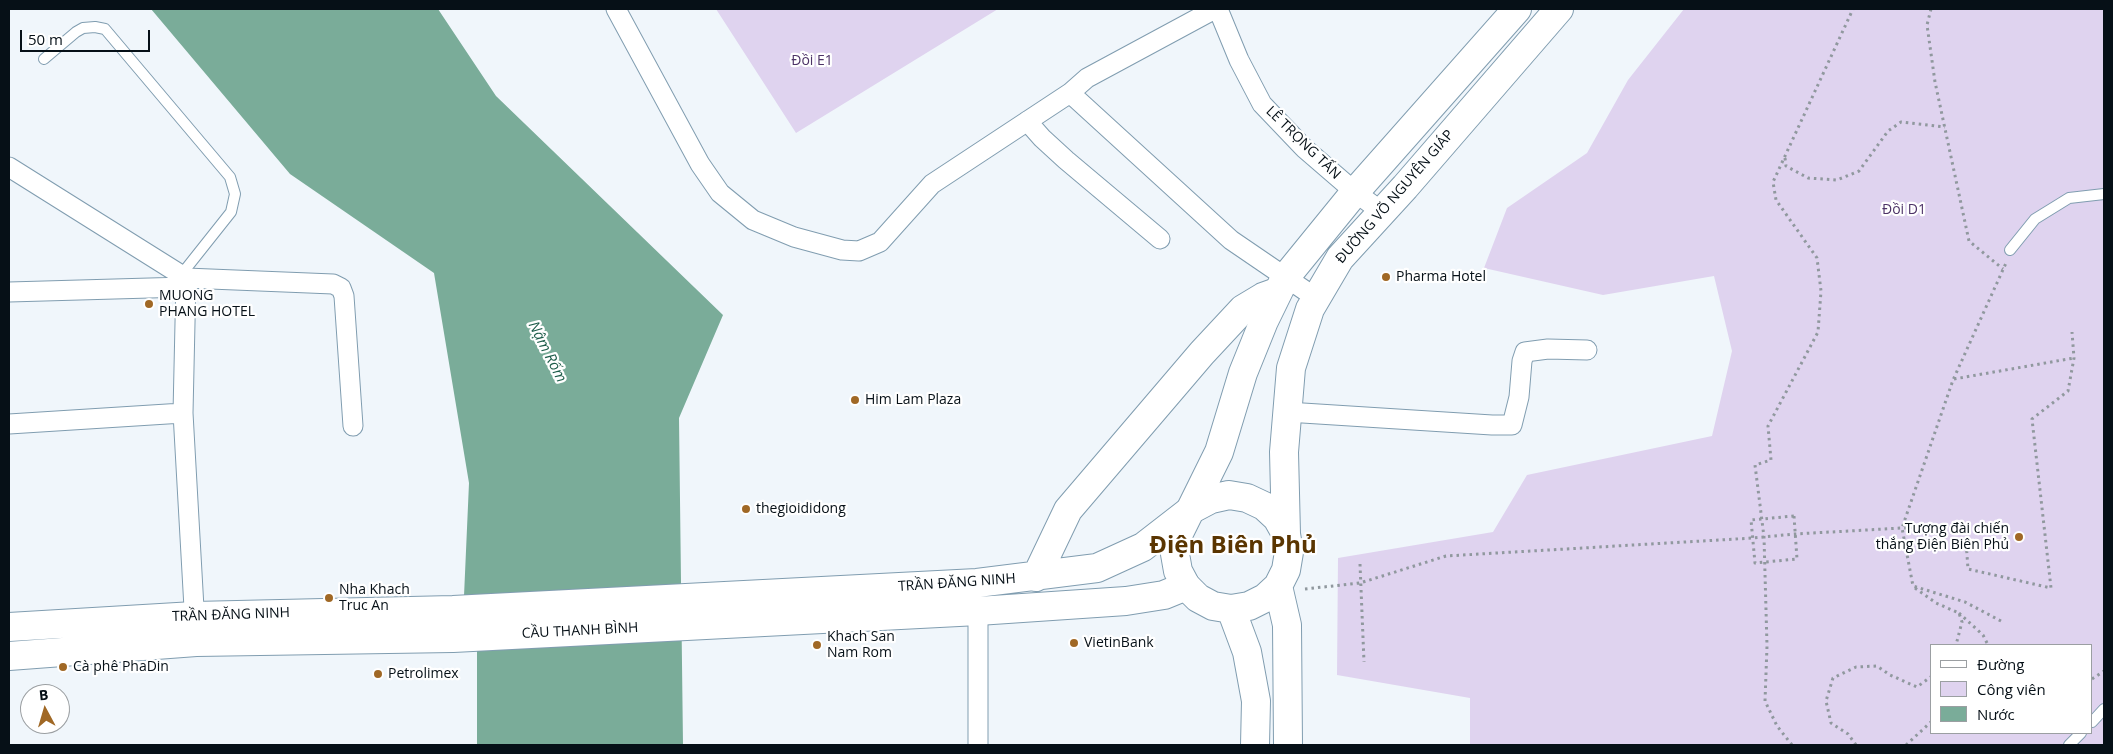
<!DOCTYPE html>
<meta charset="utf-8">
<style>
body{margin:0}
#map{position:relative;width:2113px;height:754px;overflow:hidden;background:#f0f6fb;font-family:"Open Sans",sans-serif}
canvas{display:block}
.frame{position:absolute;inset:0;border:10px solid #061017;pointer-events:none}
.legend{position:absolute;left:1930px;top:644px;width:162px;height:90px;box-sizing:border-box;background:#fff;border:1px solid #9b9fa2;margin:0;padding:6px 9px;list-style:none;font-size:15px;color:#061017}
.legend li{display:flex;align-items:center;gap:10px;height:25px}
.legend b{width:25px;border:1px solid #9b9fa2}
.north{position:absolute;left:20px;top:684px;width:50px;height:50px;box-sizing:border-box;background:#fff;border:1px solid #9b9fa2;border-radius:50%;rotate:354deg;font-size:14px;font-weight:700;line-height:20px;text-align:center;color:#061017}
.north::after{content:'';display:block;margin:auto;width:18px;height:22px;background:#a06825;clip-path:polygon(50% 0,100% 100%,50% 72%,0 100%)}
.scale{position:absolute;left:20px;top:30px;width:130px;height:22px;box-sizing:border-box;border:2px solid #061017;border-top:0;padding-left:6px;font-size:15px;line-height:18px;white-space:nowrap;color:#061017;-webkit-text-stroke:4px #fff;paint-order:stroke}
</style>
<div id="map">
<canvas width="2113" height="754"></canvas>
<div class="frame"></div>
<ul class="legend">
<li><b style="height:6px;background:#fff"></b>Đường</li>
<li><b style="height:14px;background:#dfd3ef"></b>Công viên</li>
<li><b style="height:14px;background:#7aac99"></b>Nước</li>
</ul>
<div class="north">B</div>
<div class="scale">50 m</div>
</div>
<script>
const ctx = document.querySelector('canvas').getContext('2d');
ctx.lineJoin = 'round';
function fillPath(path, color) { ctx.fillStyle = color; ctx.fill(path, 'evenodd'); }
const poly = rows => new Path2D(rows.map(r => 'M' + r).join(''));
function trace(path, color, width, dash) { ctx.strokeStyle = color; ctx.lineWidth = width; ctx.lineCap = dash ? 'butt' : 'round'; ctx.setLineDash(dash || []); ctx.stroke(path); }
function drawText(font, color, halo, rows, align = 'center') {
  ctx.font = font + ' "Open Sans",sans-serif'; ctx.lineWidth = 4.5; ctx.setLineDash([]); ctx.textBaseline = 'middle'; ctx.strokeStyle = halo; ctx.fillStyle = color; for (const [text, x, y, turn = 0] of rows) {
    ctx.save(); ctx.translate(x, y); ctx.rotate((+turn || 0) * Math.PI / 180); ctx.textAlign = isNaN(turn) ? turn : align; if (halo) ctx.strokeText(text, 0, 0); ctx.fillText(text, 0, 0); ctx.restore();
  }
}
const green = poly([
 [716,9,998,9,796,133],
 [1684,9,2104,9,2104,745,1470,745,1470,698,1337,675,1338,558,1493,532,1527,475,1712,436,1732,351,1714,276,1603,295,1484,268,1507,208,1587,153,1628,80],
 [1932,645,2092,645,2092,733,1932,733]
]);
const water = poly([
 [151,9,438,9,496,96,723,315,679,418,683,745,477,745,477,649,464,596,469,483,434,273,290,174]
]);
const path = poly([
 [1931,9,1927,25,1935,82,1969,241,2003,269],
 [1785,158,1786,166,1808,178,1837,180,1859,171,1888,131,1901,122,1945,127],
 [1954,379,2074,358],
 [1794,516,1797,559,1755,563,1751,520,1794,516],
 [1360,564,1364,662],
 [1915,588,1936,603,1959,613,1962,622,1956,645],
 [1305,589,1360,583,1446,556,1753,538,1795,534,1902,528,1965,527,1968,569,2051,588,2032,419,2068,391,2074,358,2072,332],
 [1959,613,1983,635,1988,645],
 [2001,621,1965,602,1913,586,1902,528,1953,380,2006,263],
 [2092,679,2104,671],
 [1792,745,1777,726,1765,701,1767,646,1764,537,1755,465,1771,460,1768,426,1818,332,1821,291,1817,258,1776,200,1773,182,1853,9],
 [1856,745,1848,734,1831,723,1826,701,1833,678,1856,667,1877,666,1890,675,1917,687,1932,676],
 [1906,745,1932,721]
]);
const service = poly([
 [44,59,76,32,83,28,95,27,105,29,230,177,235,194,231,212,181,275],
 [2010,250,2035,219,2069,198,2104,194],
 [2092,722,2104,709],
 [2069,745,2081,733]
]);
const minor = poly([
 [616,9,700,164,720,193,753,220,794,237,842,250,859,251,880,242,932,184,1070,93,1087,78,1215,9],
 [1218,9,1239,60,1262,104,1304,148,1355,192,1382,212],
 [1070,93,1231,240,1316,298],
 [1027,121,1042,138,1066,160,1160,239],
 [9,167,186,278,333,284,341,288,344,296,353,426],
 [186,278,183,413,195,626],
 [9,292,185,287],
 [1287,412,1492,425,1512,425,1519,397,1522,361,1525,352,1548,349,1587,350],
 [9,424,183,413],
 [978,611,978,745]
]);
const primary = poly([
 [1036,577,1068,510,1202,353,1243,309,1263,297,1277,292],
 [9,627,194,616,453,610,977,583,1097,568,1143,547,1192,509],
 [9,656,196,642,453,638,978,611,1126,601,1164,595,1186,586]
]);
const trunk = poly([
 [1192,509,1211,499,1229,495,1247,498,1264,506,1277,518,1286,534,1289,552,1286,570,1278,586,1265,598,1249,606,1231,609,1213,606,1198,598,1186,586,1178,571,1175,554,1177,537,1219,452,1243,373,1264,321,1285,278,1355,192,1517,9],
 [1286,534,1284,452,1291,368,1310,309,1340,258,1405,187,1559,9],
 [1278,586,1287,625,1288,745],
 [1231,609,1247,652,1256,701,1255,745]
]);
const markers = [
 [1386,277,5,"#a06825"],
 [149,304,5,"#a06825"],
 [855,400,5,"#a06825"],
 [746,509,5,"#a06825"],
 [2019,537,5,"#a06825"],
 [329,598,5,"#a06825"],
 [1074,643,5,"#a06825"],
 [817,645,5,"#a06825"],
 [63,667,5,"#a06825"],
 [378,674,5,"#a06825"]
];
const parkNames = [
 ["Đồi E1",812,61],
 ["Đồi D1",1904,210]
];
const streetNames = [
 ["LÊ TRỌNG TẤN",1303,143,44],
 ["ĐƯỜNG VÕ NGUYÊN GIÁP",1395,197,-49],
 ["TRẦN ĐĂNG NINH",957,583,-4],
 ["TRẦN ĐĂNG NINH",231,615,-2],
 ["CẦU THANH BÌNH",580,631,-3]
];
const poiNames = [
 ["Pharma Hotel",1396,277],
 ["MUONG",159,296],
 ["PHANG HOTEL",159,312],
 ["Him Lam Plaza",865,400],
 ["thegioididong",756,509],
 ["Tượng đài chiến",2009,529,"right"],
 ["thắng Điện Biên Phủ",2009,545,"right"],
 ["Nha Khach",339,590],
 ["Truc An",339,606],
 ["Khach San",827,637],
 ["Nam Rom",827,653],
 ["VietinBank",1084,643],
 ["Cà phê PhaDin",73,667],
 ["Petrolimex",388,674]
];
const waterNames = [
 ["Nậm Rốm",547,352,63]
];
const townNames = [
 ["Điện Biên Phủ",1233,546]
];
fillPath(green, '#dfd3ef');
fillPath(water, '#7aac99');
trace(service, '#809db0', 12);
trace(minor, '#809db0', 21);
trace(primary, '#809db0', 30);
trace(trunk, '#809db0', 30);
trace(path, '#90989e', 3, [2.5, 4]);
trace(service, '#fff', 10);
trace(minor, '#fff', 19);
trace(primary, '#fff', 28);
trace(trunk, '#fff', 28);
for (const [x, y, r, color] of markers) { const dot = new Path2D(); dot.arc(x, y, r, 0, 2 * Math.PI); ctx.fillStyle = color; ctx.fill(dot); trace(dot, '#fff', 2); }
drawText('14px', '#4d3367', '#fff', parkNames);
drawText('14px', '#061017', '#fff', streetNames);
drawText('14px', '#061017', '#fff', poiNames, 'left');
drawText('italic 15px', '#1e5d4a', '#fff', waterNames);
drawText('bold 24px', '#5a3501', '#fff', townNames);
</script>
